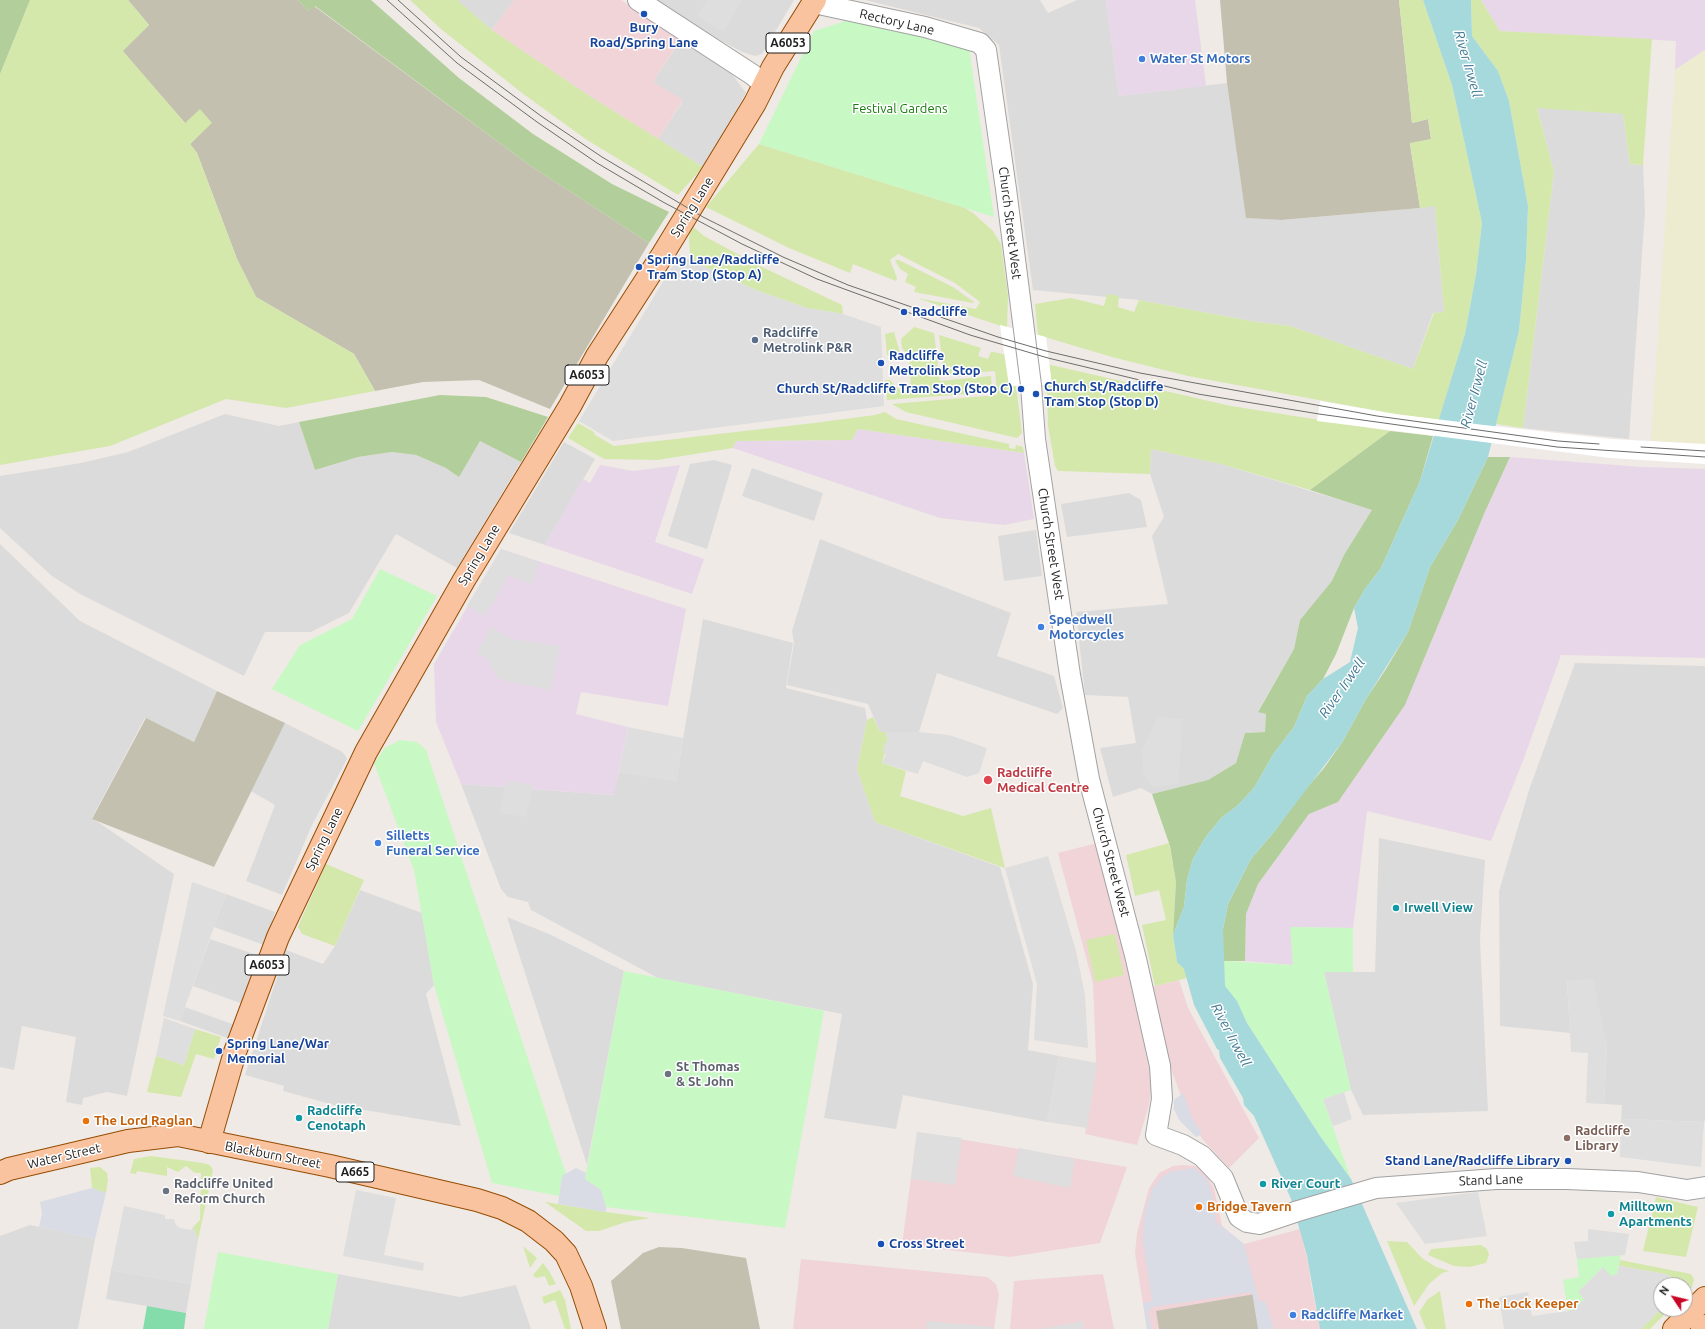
<!DOCTYPE html>
<style>
body{margin:0}
#map{position:relative;width:1705px;height:1329px;overflow:hidden;background:#efeae5;font-family:Ubuntu,sans-serif}
canvas{display:block}
.north{position:absolute;left:1653px;top:1277px;width:40px;height:40px;box-sizing:border-box;background:#fff;border:1px solid #a5a5a5;border-radius:50%;rotate:305deg;font-size:11px;font-weight:700;line-height:16px;text-align:center;color:#1e1e1e}
.north::after{content:'';display:block;margin:auto;width:14px;height:18px;background:#c80526;clip-path:polygon(50% 0,100% 100%,50% 72%,0 100%)}
</style>
<div id="map">
<canvas width="1705" height="1329"></canvas>
<div class="north">N</div>
</div>
<script>
const ctx = document.querySelector('canvas').getContext('2d');
ctx.lineJoin = 'round';
function fillPath(path, color) { ctx.fillStyle = color; ctx.fill(path, 'evenodd'); }
const poly = rows => new Path2D(rows.map(r => 'M' + r).join(''));
function trace(path, color, width, dash) { ctx.strokeStyle = color; ctx.lineWidth = width; ctx.lineCap = dash ? 'butt' : 'round'; ctx.setLineDash(dash || []); ctx.stroke(path); }
function drawText(font, color, halo, rows, align = 'center') {
  ctx.font = font + ' Ubuntu,sans-serif'; ctx.lineWidth = 3; ctx.setLineDash([]); ctx.textBaseline = 'middle'; ctx.strokeStyle = halo; ctx.fillStyle = color; for (const [text, x, y, turn = 0] of rows) {
    ctx.save(); ctx.translate(x, y); ctx.rotate((+turn || 0) * Math.PI / 180); ctx.textAlign = isNaN(turn) ? turn : align; if (halo) ctx.strokeText(text, 0, 0); ctx.fillText(text, 0, 0); ctx.restore();
  }
}
const residential = poly([
 [456,0,514,0,492,30],
 [655,0,794,0,762,54,755,56,742,52,680,18],
 [865,0,1040,0,1048,13,1077,0,1106,0,1119,96,1227,83,1247,218,1281,220,1420,208,1435,205,1444,312,1433,313,1413,369,1290,326,1256,322,1139,300,1033,290,999,45,979,28],
 [683,36,727,67,746,93,703,167,658,139,683,101,653,82],
 [1537,107,1623,114,1630,164,1643,165,1645,212,1629,439,1523,428,1554,172],
 [225,414,279,426,299,422,315,470,358,457,392,452,416,455,446,468,459,476,480,441,521,462,457,568,396,534,349,613,311,632,265,632,244,676,80,594,52,576,0,528,0,476,81,463,128,452],
 [564,442,595,459,545,545,509,533],
 [1151,449,1221,464,1373,510,1344,555,1333,581,1300,620,1294,649,1258,711,1266,714,1265,732,1245,733,1236,763,1208,780,1152,794,1141,788,1113,797,1100,748,1136,743,1128,697,1085,695,1076,612,1168,604,1152,536,1164,517,1150,474],
 [714,460,732,465,707,549,668,536,690,464],
 [752,468,823,493,814,521,742,496],
 [1129,493,1141,500,1147,527,1067,537,1061,504],
 [1036,530,1042,576,1004,581,998,536],
 [820,539,1011,613,997,656,1054,676,1063,708,1057,714,937,673,919,732,880,732,868,704,787,685,794,643,792,631],
 [0,544,80,621,217,691,194,742,145,718,92,818,174,874,127,1096,107,1092,83,1098,82,1105,66,1102,76,1037,22,1026,14,1070,0,1067],
 [703,619,793,643,786,688,865,708,867,720,857,769,875,822,1000,867,1033,984,1028,1050,1059,1056,1047,1122,903,1095,896,1129,824,1118,842,1014,658,978,531,910,528,902,508,897,501,889,461,784,613,795,619,772,676,781],
 [1575,663,1705,666,1705,1120,1704,1122,1621,1119,1622,1105,1604,1104,1607,1045,1567,980,1570,1033,1500,1026,1499,891,1529,790],
 [285,723,341,751,345,755,347,759,312,825,282,895,246,881,275,805,251,791],
 [1379,838,1485,860,1480,939,1488,1111,1363,1115,1351,1090,1324,972,1375,972],
 [360,890,422,913,434,985,426,994,461,1126,334,1105,283,1091,284,1086,245,1075,286,950,323,964,335,946],
 [226,894,275,912,264,945,214,927],
 [507,917,549,934,624,971,587,1165],
 [210,939,260,956,243,1004,193,986],
 [185,1007,235,1025,230,1039,180,1021],
 [30,1225,95,1239,78,1329,0,1329,0,1236],
 [111,1270,191,1284,186,1313,106,1299],
 [338,1274,460,1297,516,1285,531,1329,328,1329]
]);
const commercial = poly([
 [514,0,621,0,680,40,653,82,683,100,658,139,588,95,492,30],
 [1097,843,1120,932,1152,1082,1149,1105,1137,1145,1085,1134,1096,1059,1093,983,1058,853],
 [1179,980,1188,1008,1259,1138,1229,1168,1203,1140,1190,1120,1171,1069,1151,987],
 [917,1132,1127,1167,1100,1243,1010,1257,902,1245],
 [1183,1165,1196,1166,1206,1174,1214,1188,1222,1226,1244,1244,1300,1229,1309,1267,1311,1284,1320,1329,1147,1329,1135,1253,1137,1233,1149,1188,1159,1173,1173,1166],
 [801,1259,987,1277,996,1284,999,1294,994,1329,793,1329],
 [1103,1274,1114,1329,1010,1329,1014,1281]
]);
const industrial = poly([
 [1106,0,1195,0,1206,86,1119,96],
 [1481,0,1705,0,1705,50,1675,70,1676,41,1500,31],
 [858,429,1024,453,1034,519,1004,525,940,518,733,448,736,441,852,440],
 [1510,457,1642,467,1705,469,1705,658,1561,655,1524,758,1491,841,1367,811,1353,928,1291,927,1293,965,1245,961,1246,914,1258,884,1309,814,1338,802,1405,705,1484,514],
 [600,465,633,471,680,465,655,542,704,559,692,594,545,545,583,479,590,483],
 [501,549,686,609,668,706,581,692,576,714,628,727,614,795,461,784,436,722,434,664]
]);
const construction = poly([
 [128,0,298,0,308,11,314,6,528,164,649,243,550,409,479,380,423,382,375,391,354,354,256,297,237,259,197,153,190,144,211,123,185,123,122,51,149,25],
 [1220,0,1399,0,1412,123,1428,119,1431,139,1410,144,1420,208,1281,220,1246,218,1227,83],
 [217,691,285,723,214,867,92,819,146,718,194,742],
 [659,1247,682,1248,746,1258,760,1329,621,1329,611,1281,643,1253],
 [1255,1294,1260,1329,1159,1329,1156,1311]
]);
const farmland = poly([
 [1705,50,1705,444,1651,441,1675,70]
]);
const grass = poly([
 [30,0,128,0,149,25,123,51,185,123,200,109,212,123,190,144,197,153,237,259,256,297,354,354,375,391,286,408,226,399,110,446,0,465,0,74],
 [410,0,457,0,492,30,588,95,703,167,678,195,587,140,522,93,441,29],
 [1399,0,1423,0,1452,85,1482,223,1476,274,1465,334,1439,420,1395,414,1188,376,1112,357,1038,335,1035,304,1071,298,1104,306,1107,294,1119,296,1118,307,1134,312,1139,300,1256,322,1290,326,1413,369,1434,313,1444,312,1435,206,1420,208,1410,143,1431,139,1428,119,1412,123],
 [1471,0,1481,0,1500,31,1652,39,1643,165,1630,164,1623,114,1537,108,1554,172,1523,428,1496,424,1519,331,1526,260,1528,206,1509,101,1498,71,1472,36],
 [759,144,965,208,973,213,993,231,1001,244,1008,296,1007,328,917,298,976,309,980,302,955,283,898,254,890,260,897,278,896,281,853,264,850,273,789,248,706,207],
 [691,225,704,236,758,265,842,305,843,314,807,308,758,291,694,262,690,253,689,239],
 [895,260,899,260,953,287,974,302,973,303,914,292,916,287,905,282,908,274,900,269],
 [914,327,934,333,940,381,991,376,992,392,887,400,885,380,890,380,900,390,911,389,909,356,902,348,901,339],
 [894,332,900,353,887,355,885,334],
 [939,335,981,348,978,356,988,359,991,352,994,352,1231,406,1390,431,1310,490,1221,464,1151,449,1150,474,1058,471,1055,466,1048,426,1047,386,1016,386,1022,433,1017,438,906,412,892,404,997,395,995,371,944,375],
 [885,412,896,419,1009,444,1009,448,1015,449,1016,445,1023,447,1024,453,858,429,852,440,736,441,733,448,657,460,604,459,568,438,578,423,594,432,595,435,614,446,814,423,875,415],
 [873,717,880,732,886,732,888,742,882,763,906,771,900,796,963,816,991,808,1005,868,875,822,857,769,867,720],
 [1169,843,1176,882,1173,935,1177,962,1184,969,1187,978,1155,986,1142,925,1166,920,1159,890,1135,896,1126,855],
 [326,864,364,880,335,946,302,934,298,927],
 [1115,934,1124,975,1095,982,1086,940],
 [195,1029,221,1037,214,1059,196,1054,181,1097,147,1092,156,1056,184,1065],
 [151,1156,203,1163,210,1165,213,1170,198,1240,193,1227,200,1220,201,1173,195,1173,186,1166,178,1172,167,1167,167,1176,137,1171,136,1174,130,1173,134,1159],
 [100,1167,107,1173,108,1180,106,1193,92,1188,90,1168],
 [1656,1197,1698,1207,1686,1257,1643,1251],
 [545,1202,606,1212,650,1218,626,1222,599,1231,586,1231],
 [1387,1241,1407,1242,1422,1258,1436,1267,1449,1271,1442,1273,1429,1284,1414,1306],
 [1481,1245,1487,1249,1489,1255,1486,1263,1469,1267,1454,1266,1428,1255,1431,1249],
 [523,1246,537,1258,530,1268],
 [1620,1260,1691,1274,1694,1279,1692,1287,1685,1294,1685,1285,1676,1285,1675,1279,1665,1274,1619,1266],
 [543,1263,549,1271,556,1284,549,1286,545,1276,536,1278,533,1275],
 [560,1290,565,1300,571,1329,565,1329,555,1300,544,1304,542,1297],
 [1440,1291,1446,1329,1426,1329,1419,1312,1428,1299],
 [1661,1309,1670,1309,1650,1329,1641,1329]
]);
const forest = poly([
 [0,0,30,0,0,74],
 [298,0,371,0,459,78,533,134,612,184,669,212,649,243,528,164,315,6,308,11],
 [440,395,486,397,548,417,521,462,480,441,459,477,446,468,416,455,392,452,358,457,315,470,299,422],
 [1390,431,1433,436,1420,481,1381,568,1365,589,1354,608,1336,654,1323,679,1307,696,1294,727,1274,753,1254,788,1237,806,1222,817,1205,838,1193,859,1187,880,1184,907,1173,935,1176,882,1170,846,1152,794,1208,780,1236,763,1245,733,1265,732,1266,714,1258,712,1294,649,1300,620,1332,581,1344,555,1372,510,1310,490],
 [1488,457,1510,457,1484,514,1405,705,1338,802,1309,814,1258,884,1246,914,1245,961,1223,961,1223,929,1228,904,1251,859,1274,832,1304,791,1324,768,1343,741,1366,699,1386,669,1408,632,1430,567,1458,520]
]);
const park = poly([
 [849,20,969,48,994,217,759,144,814,31],
 [380,569,437,596,358,731,272,689,300,645,352,619],
 [400,740,417,742,426,750,566,1174,562,1177,559,1196,492,1183,434,985,414,870,374,763,385,748],
 [1290,927,1353,928,1353,972,1324,972,1351,1090,1323,1099,1351,1179,1320,1136,1247,1023,1237,1001,1225,986,1223,961,1293,965],
 [624,971,824,1011,785,1228,606,1207,601,1190,585,1179],
 [218,1252,338,1274,328,1329,204,1329],
 [1621,1255,1617,1274,1611,1276,1602,1268,1578,1292,1584,1299,1575,1309,1568,1311,1563,1280,1579,1277,1577,1259]
]);
const pitch = poly([
 [147,1306,186,1313,184,1329,143,1329]
]);
const parking = poly([
 [707,0,742,0,724,32,697,16],
 [679,255,758,291,807,308,843,314,881,327,884,406,613,441,579,421],
 [501,549,539,562,532,584,508,576,485,616,467,606],
 [491,627,512,639,560,646,550,690,498,679,486,657,477,652],
 [1158,717,1182,719,1179,783,1153,788,1143,774,1142,750],
 [628,727,683,738,676,782,619,772],
 [886,732,919,732,949,735,987,748,979,773,967,777,923,761,918,774,882,763,886,754,883,752,885,742,888,742],
 [510,781,533,785,526,817,500,813,505,786],
 [1048,856,1076,951,1085,995,1088,1048,1034,1040,1037,984,1005,868],
 [192,882,226,894,180,1021,163,1016],
 [1593,979,1607,1045,1604,1104,1586,1103,1588,1053,1571,1052,1567,980],
 [164,1018,195,1029,184,1065,156,1056],
 [1059,1056,1097,1063,1087,1128,1047,1122],
 [1344,1092,1352,1119,1333,1126,1323,1099],
 [1621,1119,1704,1122,1701,1167,1620,1157],
 [917,1132,962,1138,955,1185,911,1179],
 [1019,1148,1075,1159,1070,1188,1013,1176],
 [356,1190,396,1198,384,1255,424,1263,423,1271,343,1256],
 [1478,1192,1487,1236,1425,1244,1396,1203],
 [124,1206,165,1215,165,1219,174,1219,176,1225,180,1228,191,1230,193,1227,198,1240,191,1284,111,1270],
 [1588,1229,1629,1234,1625,1255,1577,1259,1574,1242,1588,1241],
 [1619,1266,1665,1274,1675,1279,1676,1285,1661,1285,1661,1309,1641,1329,1504,1329,1499,1297,1528,1292,1532,1316,1568,1311,1575,1309,1584,1299,1578,1292,1603,1267,1611,1276,1617,1274],
 [927,1321,993,1327,992,1329,926,1329],
 [1083,1321,1084,1329,1040,1329]
]);
const plaza = poly([
 [1183,1093,1192,1118,1202,1134,1196,1137,1179,1120,1174,1109,1174,1100],
 [576,1168,586,1173,585,1179,601,1190,606,1207,606,1212,558,1204,562,1176],
 [1194,1168,1207,1179,1214,1203,1216,1222,1244,1244,1259,1302,1265,1301,1274,1329,1258,1329,1252,1292,1153,1307,1148,1312,1152,1329,1147,1329,1143,1303,1152,1301,1143,1241,1144,1215,1152,1189,1161,1178,1170,1172],
 [92,1188,106,1193,95,1239,39,1227,42,1214,40,1202]
]);
const water = poly([
 [1423,0,1471,0,1472,36,1498,71,1509,101,1528,206,1526,260,1519,331,1488,457,1458,520,1430,567,1408,632,1366,699,1343,741,1274,832,1251,859,1228,904,1223,929,1225,986,1237,1001,1247,1023,1320,1136,1351,1179,1417,1329,1389,1329,1382,1317,1373,1317,1373,1329,1320,1329,1307,1256,1291,1199,1254,1116,1244,1105,1243,1098,1220,1058,1219,1050,1217,1049,1194,1005,1184,969,1177,962,1173,935,1184,907,1187,880,1193,859,1205,838,1222,817,1237,806,1254,788,1274,753,1294,727,1307,696,1323,679,1350,662,1358,628,1354,608,1365,589,1381,568,1420,481,1465,334,1476,274,1482,223,1452,85]
]);
const pier = poly([
 [1000,325,1046,337,1052,385,1009,386],
 [1320,401,1395,414,1484,425,1612,439,1705,444,1705,464,1610,458,1317,421]
]);
const river = poly([
 [1363,1284,1384,1329]
]);
const tertiary = poly([
 [638,0,753,75,763,84],
 [814,3,925,27,980,43,986,50,1006,189,1031,385,1035,439,1070,675,1089,779,1136,959,1160,1066,1162,1099,1156,1135,1183,1145,1202,1156,1223,1178,1239,1217,1247,1222,1259,1224,1298,1211,1376,1188,1496,1179,1567,1179,1638,1182,1687,1190,1705,1187]
]);
const primary = poly([
 [209,1142,235,1052,278,937,366,752,464,580,570,406,597,356,663,254,755,103,773,67,815,0],
 [0,1173,9,1169,128,1141,178,1135,330,1166,477,1200,502,1208,528,1221,554,1241,566,1254,581,1286,595,1329],
 [1674,1329,1705,1298],
 [1702,1329,1705,1326]
]);
const tram = poly([
 [387,0,457,63,537,122,597,163,663,202,742,244,817,279,970,335,1048,358,1198,394,1319,414,1557,447,1705,457],
 [398,0,461,57,541,116,602,157,703,217,783,257,848,285,998,337,1046,351,1140,373,1377,416,1558,441,1599,444],
 [1641,447,1705,451]
]);
const markers = [
 [644,14,4,"#1a4fb4"],
 [1142,59,4,"#3f7fe0"],
 [639,267,4,"#1a4fb4"],
 [904,312,4,"#1a4fb4"],
 [755,340,4,"#5c6f8a"],
 [881,363,4,"#1a4fb4"],
 [1021,389,4,"#1a4fb4"],
 [1036,394,4,"#1a4fb4"],
 [1041,627,4,"#3f7fe0"],
 [988,780,5,"#e0444e"],
 [378,843,4,"#3f7fe0"],
 [1396,908,4,"#0f9aa8"],
 [219,1051,4,"#1a4fb4"],
 [668,1074,4,"#6b7280"],
 [299,1118,4,"#0f9aa8"],
 [86,1121,4,"#e8710a"],
 [1567,1138,4,"#8d6e63"],
 [1568,1161,4,"#1a4fb4"],
 [1263,1184,4,"#0f9aa8"],
 [166,1191,4,"#6b7280"],
 [1199,1207,4,"#e8710a"],
 [1611,1214,4,"#0f9aa8"],
 [881,1244,4,"#1a4fb4"],
 [1469,1304,4,"#e8710a"],
 [1293,1315,4,"#3f7fe0"]
];
const shields = [
 [788,43,44],
 [587,375,44],
 [267,965,44],
 [355,1172,38]
];
const shieldNames = [
 ["A6053",788,43],
 ["A6053",587,375],
 ["A6053",267,965],
 ["A665",355,1172]
];
const streetNames = [
 ["Rectory Lane",897,22,13],
 ["Spring Lane",692,207,-58],
 ["Church Street West",1010,223,83],
 ["Church Street West",1051,544,81],
 ["Spring Lane",479,555,-59],
 ["Spring Lane",324,839,-64],
 ["Church Street West",1111,862,75],
 ["Blackburn Street",273,1155,11],
 ["Water Street",64,1156,-13],
 ["Stand Lane",1491,1180,-2]
];
const transitNames = [
 ["Bury",644,28,"center"],
 ["Road/Spring Lane",644,43,"center"],
 ["Spring Lane/Radcliffe",647,260],
 ["Tram Stop (Stop A)",647,275],
 ["Radcliffe",912,312],
 ["Radcliffe",889,356],
 ["Metrolink Stop",889,371],
 ["Church St/Radcliffe",1044,387],
 ["Tram Stop (Stop D)",1044,402],
 ["Church St/Radcliffe Tram Stop (Stop C)",1013,389,"right"],
 ["Spring Lane/War",227,1044],
 ["Memorial",227,1059],
 ["Stand Lane/Radcliffe Library",1560,1161,"right"],
 ["Cross Street",889,1244]
];
const shopNames = [
 ["Water St Motors",1150,59],
 ["Speedwell",1049,620],
 ["Motorcycles",1049,635],
 ["Silletts",386,836],
 ["Funeral Service",386,851],
 ["Radcliffe Market",1301,1315]
];
const parkNames = [
 ["Festival Gardens",900,109]
];
const serviceNames = [
 ["Radcliffe",763,333],
 ["Metrolink P&R",763,348]
];
const healthNames = [
 ["Radcliffe",997,773],
 ["Medical Centre",997,788]
];
const cultureNames = [
 ["Irwell View",1404,908],
 ["Radcliffe",307,1111],
 ["Cenotaph",307,1126],
 ["River Court",1271,1184],
 ["Milltown",1619,1207],
 ["Apartments",1619,1222]
];
const worshipNames = [
 ["St Thomas",676,1067],
 ["& St John",676,1082],
 ["Radcliffe United",174,1184],
 ["Reform Church",174,1199]
];
const foodNames = [
 ["The Lord Raglan",94,1121],
 ["Bridge Tavern",1207,1207],
 ["The Lock Keeper",1477,1304]
];
const educationNames = [
 ["Radcliffe",1575,1131],
 ["Library",1575,1146]
];
const waterNames = [
 ["River Irwell",1468,64,74],
 ["River Irwell",1474,394,-75],
 ["River Irwell",1342,688,-55],
 ["River Irwell",1231,1035,62]
];
fillPath(residential, '#dcdbdc');
fillPath(commercial, '#f0d4d8');
fillPath(industrial, '#e8d7e8');
fillPath(construction, '#c4c0b0');
fillPath(farmland, '#edebd0');
fillPath(grass, '#d4e8ac');
fillPath(forest, '#b2ce9a');
fillPath(park, '#c8f8c3');
fillPath(pitch, '#84dcab');
fillPath(parking, '#dedede');
fillPath(plaza, '#d9dbe5');
fillPath(water, '#a6d9dc');
fillPath(pier, '#fff');
trace(river, '#a6d9dc', 26);
trace(tertiary, '#a2a2a2', 22);
trace(primary, '#954c03', 24);
trace(tertiary, '#fff', 20);
trace(primary, '#fac39f', 22);
trace(tram, '#6c6c6c', 1);
for (const [x, y, r, color] of markers) { const dot = new Path2D(); dot.arc(x, y, r, 0, 2 * Math.PI); ctx.fillStyle = color; ctx.fill(dot); trace(dot, '#fff', 1.5); }
for (const [x, y, w] of shields) { const box = new Path2D(); box.roundRect(x - w / 2, y - 10, w, 20, 3); ctx.fillStyle = '#fff'; ctx.fill(box); trace(box, '#1e1e1e', 1); }
drawText('bold 12px', '#1e1e1e', null, shieldNames);
drawText('13px', '#1e1e1e', '#fff', streetNames);
drawText('bold 13px', '#164399', '#fff', transitNames, 'left');
drawText('bold 13px', '#366cbe', '#fff', shopNames, 'left');
drawText('13px', '#187b0e', '#fff', parkNames);
drawText('bold 13px', '#4e5e75', '#fff', serviceNames, 'left');
drawText('bold 13px', '#be3a42', '#fff', healthNames, 'left');
drawText('bold 13px', '#0d838f', '#fff', cultureNames, 'left');
drawText('bold 13px', '#5b616d', '#fff', worshipNames, 'left');
drawText('bold 13px', '#c56008', '#fff', foodNames, 'left');
drawText('bold 13px', '#785e54', '#fff', educationNames, 'left');
drawText('italic 14px', '#447a95', '#fff', waterNames);
</script>
